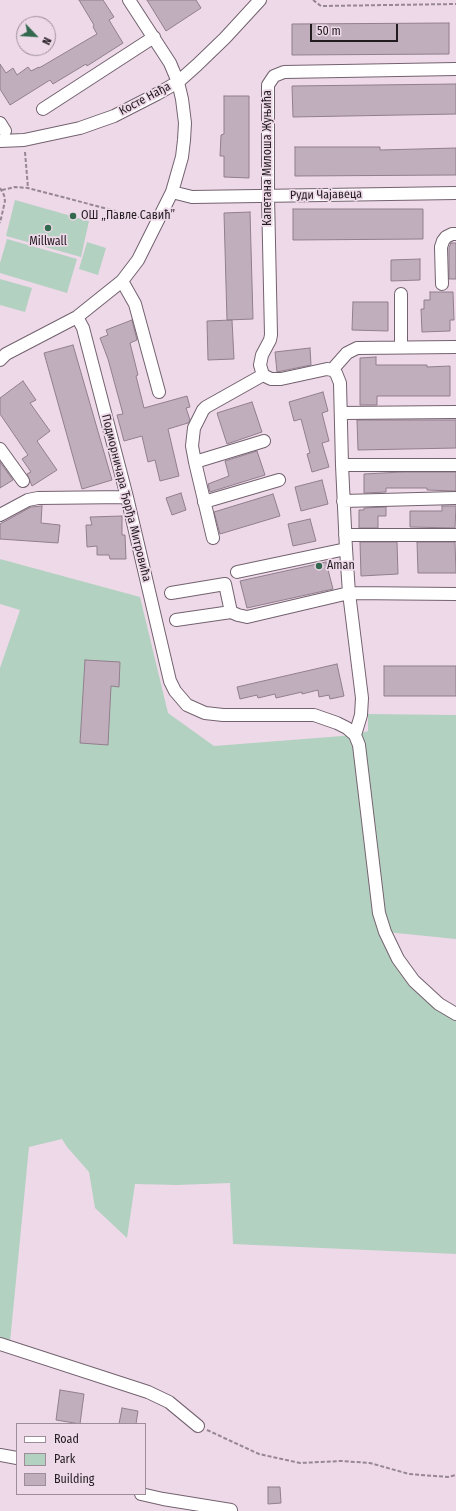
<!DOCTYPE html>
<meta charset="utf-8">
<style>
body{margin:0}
#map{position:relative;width:456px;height:1511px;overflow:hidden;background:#eed9e9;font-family:"Fira Sans Condensed",sans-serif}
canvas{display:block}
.legend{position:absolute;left:16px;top:1423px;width:130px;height:72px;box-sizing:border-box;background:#eed9e9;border:1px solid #9c8d99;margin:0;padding:5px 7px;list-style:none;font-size:12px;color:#221b20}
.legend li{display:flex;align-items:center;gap:8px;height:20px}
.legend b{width:20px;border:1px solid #9c8d99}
.north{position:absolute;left:16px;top:16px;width:40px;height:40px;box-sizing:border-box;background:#eed9e9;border:1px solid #9c8d99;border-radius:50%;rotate:115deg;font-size:11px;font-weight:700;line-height:16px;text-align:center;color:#221b20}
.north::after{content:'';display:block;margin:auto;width:14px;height:18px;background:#32684e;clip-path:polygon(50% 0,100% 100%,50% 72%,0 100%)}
.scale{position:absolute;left:310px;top:24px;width:88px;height:18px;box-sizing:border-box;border:2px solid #221b20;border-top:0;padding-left:5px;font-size:12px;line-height:14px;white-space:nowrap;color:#221b20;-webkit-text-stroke:3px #eed9e9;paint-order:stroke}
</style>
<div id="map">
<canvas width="456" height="1511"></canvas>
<ul class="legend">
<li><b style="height:5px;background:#fff"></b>Road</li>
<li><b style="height:11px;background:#b3d1c0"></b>Park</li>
<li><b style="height:11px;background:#c1aebd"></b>Building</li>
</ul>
<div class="north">N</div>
<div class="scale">50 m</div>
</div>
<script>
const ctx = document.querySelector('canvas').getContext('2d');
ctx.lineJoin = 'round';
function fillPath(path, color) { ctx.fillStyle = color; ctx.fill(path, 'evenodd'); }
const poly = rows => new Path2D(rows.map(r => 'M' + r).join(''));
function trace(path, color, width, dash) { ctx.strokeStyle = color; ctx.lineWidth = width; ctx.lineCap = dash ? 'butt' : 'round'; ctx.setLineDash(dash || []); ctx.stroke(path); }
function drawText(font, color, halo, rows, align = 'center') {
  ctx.font = font + ' "Fira Sans Condensed",sans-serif'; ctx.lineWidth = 3.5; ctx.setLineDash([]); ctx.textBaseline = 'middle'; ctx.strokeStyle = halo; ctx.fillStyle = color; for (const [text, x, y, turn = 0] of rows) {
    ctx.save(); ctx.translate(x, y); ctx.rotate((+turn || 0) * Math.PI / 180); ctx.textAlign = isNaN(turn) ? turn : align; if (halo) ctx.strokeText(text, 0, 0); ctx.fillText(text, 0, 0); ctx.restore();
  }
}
const green = poly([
 [15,200,89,221,81,257,6,236],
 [7,239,77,259,67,293,0,273,0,263],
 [87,242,106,248,98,275,79,269],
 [0,279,32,288,25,312,0,305],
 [0,559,140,597,168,713,214,746,355,735,368,731,368,714,456,715,456,939,386,932,414,981,456,1014,456,1254,233,1244,230,1183,177,1185,135,1184,127,1238,95,1208,89,1172,67,1147,62,1139,29,1147,10,1342,0,1339,0,668,20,610,0,604]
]);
const building = poly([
 [79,0,103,0,114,17,109,20,123,43,87,66,86,64,53,84,50,80,10,105,0,89,0,64,6,73,13,68,17,75,28,67,31,71,39,67,39,68,97,34,93,27,94,25,79,0],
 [147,0,196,0,201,8,166,31,147,0],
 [449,23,449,54,292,55,292,24,449,23],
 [456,84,456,114,293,117,292,86,456,84],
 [224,96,249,96,249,178,224,177,224,156,220,156,221,135,224,134,224,96],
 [295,147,380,147,380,150,456,148,456,175,295,176,295,147],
 [293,209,423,209,423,239,293,240,293,209],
 [250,212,253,319,227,320,224,213,250,212],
 [451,243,456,243,456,279,449,279,449,248,451,243],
 [420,259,420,280,391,281,391,260,420,259],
 [430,292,453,292,454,320,450,320,450,331,422,332,421,309,424,309,424,300,430,300,430,292],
 [353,302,388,302,388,331,352,330,353,302],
 [132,320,137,340,130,343,138,375,136,376,144,408,187,396,190,407,186,408,190,420,188,423,168,429,179,476,160,481,155,460,148,462,142,436,124,441,117,415,123,414,108,359,100,338,108,335,106,330,132,320],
 [232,320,234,359,208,360,207,321,232,320],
 [73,345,112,480,82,489,44,353,73,345],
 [310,348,311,365,277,372,275,352,310,348],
 [376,357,376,365,427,365,427,367,450,366,450,396,377,396,377,405,360,405,360,358,376,357],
 [23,381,36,400,30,403,50,431,37,441,57,470,32,486,27,474,31,472,22,459,28,455,0,414,0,398,23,381],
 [323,392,328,411,322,413,329,441,322,443,329,467,312,472,307,454,310,453,301,419,294,421,289,402,323,392],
 [252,402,262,432,227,444,217,413,252,402],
 [357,420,456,420,456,448,358,450,357,420],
 [257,451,265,475,210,492,208,484,229,476,225,461,257,451],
 [0,462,13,480,0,488,0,462],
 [402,472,456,472,456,491,427,490,427,488,386,488,386,492,364,493,364,474,402,472],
 [322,480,328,504,301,511,295,487,322,480],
 [181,493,186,510,172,515,166,498,181,493],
 [273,494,280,516,220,534,214,512,273,494],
 [42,506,41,523,60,525,58,543,0,539,0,524,31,507,42,506],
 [442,506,456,506,455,528,410,527,410,511,442,511,442,506],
 [386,507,386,516,378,516,378,528,359,528,359,510,364,510,364,508,386,507],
 [122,516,122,535,125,535,126,559,110,559,109,555,97,555,97,546,87,547,86,525,92,525,90,517,122,516],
 [310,519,316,541,293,546,288,524,310,519],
 [360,542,397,542,398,574,361,576,360,542],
 [417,542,455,542,456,573,418,573,417,542],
 [326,562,333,589,247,608,240,581,326,562],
 [85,660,120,662,119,687,111,686,108,745,80,743,85,660],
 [337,664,344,696,330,699,329,695,319,697,318,690,302,694,302,692,276,698,275,694,258,698,257,695,240,699,237,687,337,664],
 [384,666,456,666,456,696,384,696,384,666],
 [60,1390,84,1394,80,1424,56,1420,60,1390],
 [122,1408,138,1411,136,1424,119,1424,122,1408],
 [268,1487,280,1487,281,1503,268,1504,268,1487]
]);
const path = poly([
 [313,0,321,6,456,4],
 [25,152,28,188],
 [0,188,4,195,5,201,0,223],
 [2,190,15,187,28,188,146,219],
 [207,1430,259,1454,300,1463,341,1461,370,1463,409,1474,448,1477,456,1475]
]);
const minor = poly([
 [43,109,154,37],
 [0,123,5,131],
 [0,141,24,140,80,128,114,116,157,94,178,82,197,65,225,38,260,0],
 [172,192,192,197,456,193],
 [122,281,135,304,159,392],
 [442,284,441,247,443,241,446,237,452,234,456,234],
 [77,317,83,328,109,428,127,497,170,681,175,691,187,705,205,713,223,715,314,715,337,723,347,728,355,735,359,745,379,913,385,932,398,959,414,981,439,1004,456,1014],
 [401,346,401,294],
 [0,360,6,354,77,317,122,281,138,260,172,192,182,157,184,140,185,123,182,99,178,82,170,63,129,0],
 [332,370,347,353,357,348,456,347],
 [341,413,456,412],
 [0,449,23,481],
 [195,462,264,441],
 [342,465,456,465],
 [343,501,456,498],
 [204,502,279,480],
 [0,515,28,500,38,498,127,497],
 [345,535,456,535],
 [213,538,195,462,192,446,194,428,203,410,206,407,263,375],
 [237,572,346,549],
 [171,593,225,584,231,612,238,615,247,617,349,593,456,594],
 [176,620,231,612],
 [355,735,361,715,362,698,349,593,346,549,342,465,340,383,336,373,332,370,327,369,281,379,271,379,263,375,260,365,262,355,270,340,271,335,268,196,268,85,274,76,284,72,456,69],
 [0,1344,148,1392,169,1402,198,1426],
 [0,1455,17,1458],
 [141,1494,163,1499,231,1510]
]);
const markers = [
 [73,216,4,"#32684e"],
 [48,228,4,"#32684e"],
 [319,566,4,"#32684e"]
];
const streetNames = [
 ["Косте Нађа",145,99,-28],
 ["Капетана Милоша Жуњића",268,158,-90],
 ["Руди Чајавеца",326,195,-1],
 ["Подморничара Ђорђа Митровића",126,498,76]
];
const poiNames = [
 ["ОШ „Павле Савић”",81,216],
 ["Millwall",48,242,"center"],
 ["Aman",327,566]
];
fillPath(green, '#b3d1c0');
fillPath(building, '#c1aebd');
trace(building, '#917f8d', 1);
trace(minor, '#73626f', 14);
trace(path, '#968792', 2, [4, 2]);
trace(minor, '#fff', 12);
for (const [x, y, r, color] of markers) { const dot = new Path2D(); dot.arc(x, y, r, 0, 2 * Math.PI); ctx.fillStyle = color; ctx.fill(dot); trace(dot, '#eed9e9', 1.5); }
drawText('12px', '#221b20', '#eed9e9', streetNames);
drawText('12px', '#221b20', '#eed9e9', poiNames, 'left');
</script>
